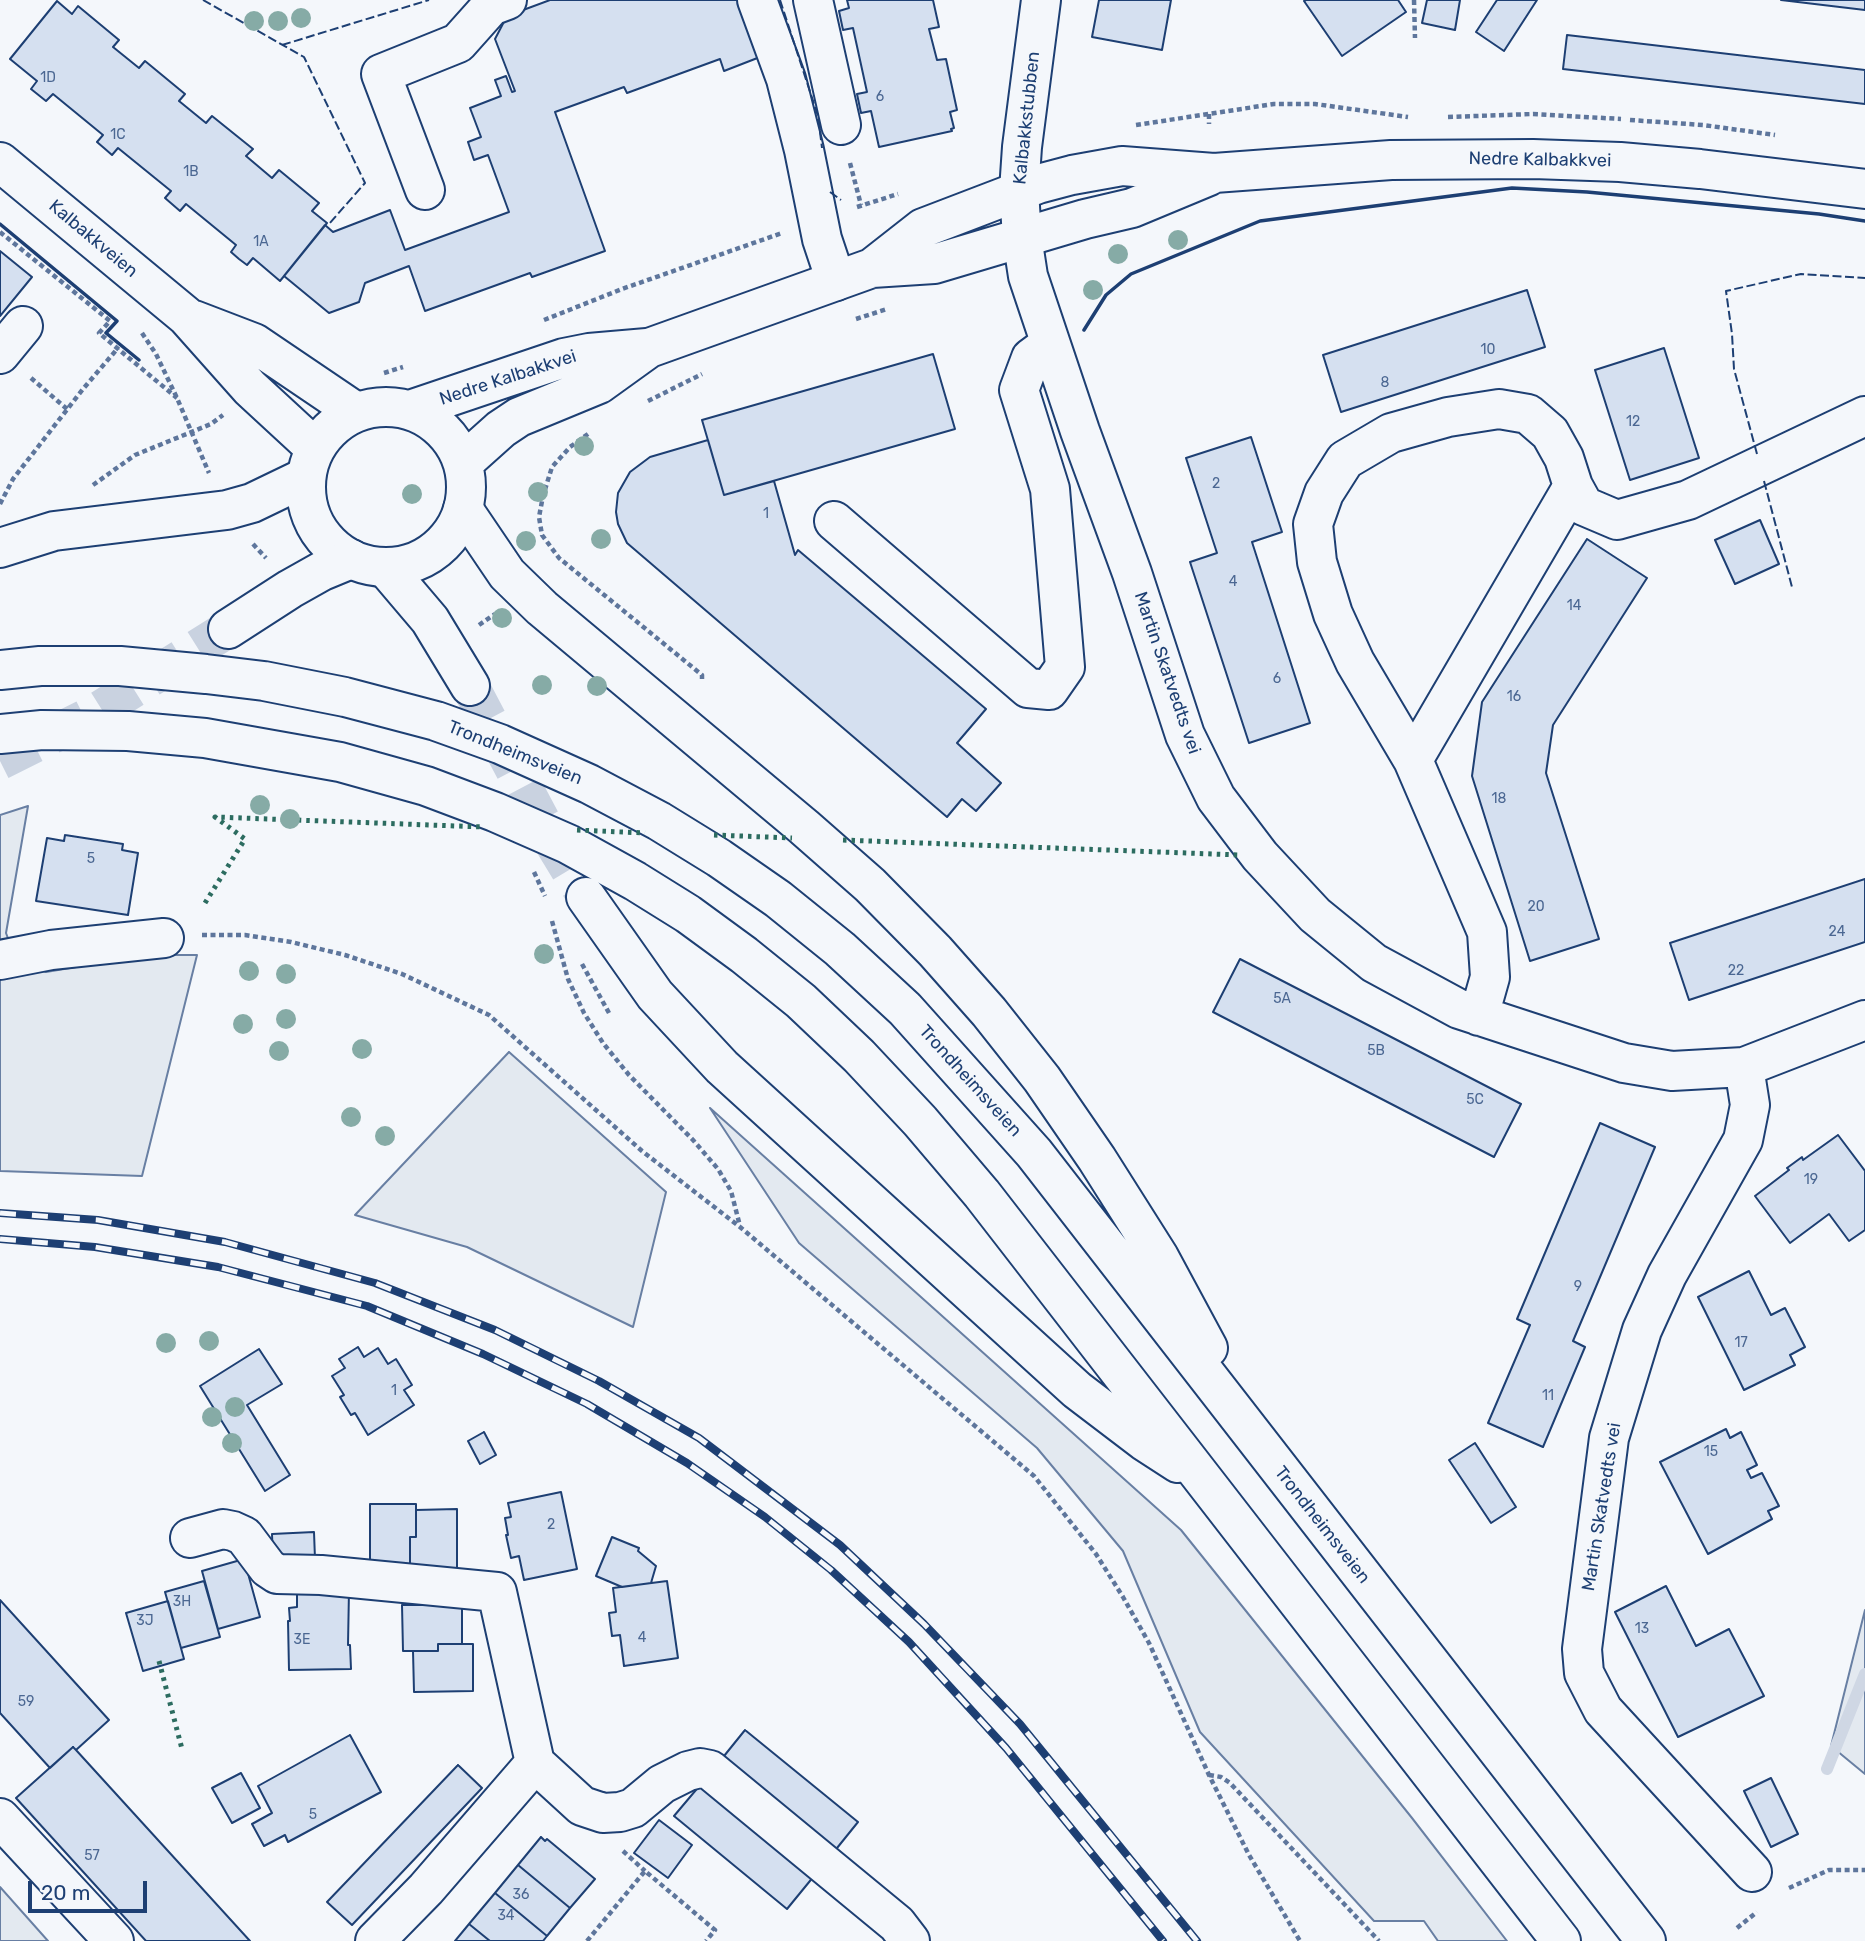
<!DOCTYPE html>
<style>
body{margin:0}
#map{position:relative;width:1865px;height:1941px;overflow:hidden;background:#f4f7fb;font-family:Rubik,sans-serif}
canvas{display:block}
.scale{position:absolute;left:28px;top:1881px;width:119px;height:32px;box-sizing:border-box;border:4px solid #1d3f73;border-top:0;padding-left:9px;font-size:21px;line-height:24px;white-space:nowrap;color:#1d3f73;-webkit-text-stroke:5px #f4f7fb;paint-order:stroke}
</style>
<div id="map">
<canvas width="1865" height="1941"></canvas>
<div class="scale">20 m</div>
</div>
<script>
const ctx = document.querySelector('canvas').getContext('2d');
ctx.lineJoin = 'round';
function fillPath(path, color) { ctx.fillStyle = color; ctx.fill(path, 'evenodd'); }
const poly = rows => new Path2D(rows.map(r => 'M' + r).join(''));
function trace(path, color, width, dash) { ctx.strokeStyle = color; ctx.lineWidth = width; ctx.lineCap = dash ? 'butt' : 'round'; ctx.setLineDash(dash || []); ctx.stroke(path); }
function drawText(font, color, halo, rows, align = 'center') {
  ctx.font = font + ' Rubik,sans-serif'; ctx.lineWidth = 5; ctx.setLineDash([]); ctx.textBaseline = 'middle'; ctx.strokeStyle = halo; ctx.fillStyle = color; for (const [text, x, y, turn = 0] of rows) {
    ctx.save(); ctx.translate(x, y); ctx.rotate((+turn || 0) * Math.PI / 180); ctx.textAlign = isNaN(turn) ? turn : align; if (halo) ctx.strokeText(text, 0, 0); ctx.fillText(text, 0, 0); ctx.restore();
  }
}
const green = poly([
 [28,806,6,933,16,960,46,972,148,955,197,955,142,1176,0,1171,0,815,28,806],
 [509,1052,666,1192,633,1327,467,1247,355,1215,509,1052],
 [710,1108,1181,1530,1412,1818,1507,1941,1438,1941,1424,1921,1374,1921,1200,1732,1123,1551,1037,1448,799,1243,710,1108],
 [1865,1610,1865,1774,1831,1746,1865,1610],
 [0,1887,48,1941,0,1941,0,1887]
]);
const stream = poly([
 [1827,1769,1865,1674]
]);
const building = poly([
 [550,0,741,0,760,57,724,71,720,59,627,93,624,87,555,112,605,251,532,277,530,273,425,311,409,266,365,283,359,302,329,313,284,276,325,225,333,232,390,210,405,250,509,212,488,155,474,160,468,142,481,137,470,108,501,96,495,80,506,76,512,92,515,91,495,39,507,16,550,0],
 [847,0,933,0,939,27,929,29,937,60,946,59,957,110,950,112,954,128,951,129,952,131,879,147,871,111,861,113,857,94,867,92,853,28,843,30,839,11,849,8,847,0],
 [1099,0,1171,0,1162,50,1092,37,1099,0],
 [1306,0,1398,0,1406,12,1342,56,1304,1,1306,0],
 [1427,0,1460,0,1455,30,1422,23,1427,0],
 [1497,0,1537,0,1504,51,1476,32,1497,0],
 [1781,0,1865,0,1865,10,1781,0],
 [57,1,72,14,78,6,119,40,113,47,139,68,145,61,185,94,179,101,206,123,212,116,253,149,246,156,272,178,279,170,319,203,312,211,327,223,280,281,253,258,247,265,239,259,231,252,236,245,186,204,180,211,165,198,171,191,118,148,112,155,104,148,97,142,103,135,53,94,46,101,31,89,37,81,10,59,57,1],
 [1567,35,1865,70,1865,104,1563,69,1567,35],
 [0,251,32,277,0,316,0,251],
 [1527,290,1545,347,1341,412,1323,355,1527,290],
 [1664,348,1699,458,1630,480,1595,370,1664,348],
 [933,354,955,429,724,495,702,420,933,354],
 [1251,437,1282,532,1252,542,1310,723,1249,743,1190,562,1217,553,1186,458,1251,437],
 [708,440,724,495,774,481,795,555,798,550,986,709,957,743,1001,783,976,811,962,799,947,817,627,543,618,524,616,512,618,493,630,472,650,457,708,440],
 [1760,520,1779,564,1735,584,1715,540,1760,520],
 [1587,539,1647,578,1553,725,1546,773,1599,939,1530,961,1472,776,1482,702,1587,539],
 [65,835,123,844,122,850,138,853,128,915,36,901,47,838,64,841,65,835],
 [1865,879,1865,942,1689,1000,1670,943,1865,879],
 [1240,959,1521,1104,1494,1157,1213,1012,1240,959],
 [1600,1123,1655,1147,1573,1341,1585,1347,1543,1447,1488,1423,1530,1325,1517,1319,1600,1123],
 [1838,1135,1865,1171,1865,1230,1849,1241,1829,1214,1790,1243,1755,1196,1789,1170,1787,1168,1802,1157,1803,1160,1838,1135],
 [1749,1271,1771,1315,1785,1308,1805,1347,1790,1355,1795,1365,1744,1390,1698,1297,1749,1271],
 [358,1347,364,1357,378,1348,388,1364,396,1359,412,1385,404,1390,414,1405,368,1435,355,1413,351,1415,340,1397,344,1395,332,1376,345,1368,339,1359,358,1347],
 [259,1349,282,1384,247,1405,290,1475,265,1491,200,1386,259,1349],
 [1726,1429,1730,1438,1741,1432,1757,1465,1747,1470,1751,1478,1762,1473,1779,1506,1768,1511,1772,1519,1708,1554,1660,1462,1726,1429],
 [484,1432,496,1455,480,1464,468,1441,484,1432],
 [1475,1443,1516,1507,1491,1523,1449,1460,1475,1443],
 [561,1492,577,1569,524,1580,519,1556,511,1558,506,1535,508,1535,505,1518,511,1517,508,1503,561,1492],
 [370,1504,416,1504,416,1537,410,1537,410,1564,370,1564,370,1504],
 [457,1509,457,1570,410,1570,410,1537,416,1537,416,1510,457,1509],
 [314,1532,315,1559,273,1561,272,1534,314,1532],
 [612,1537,639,1548,638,1551,656,1566,651,1583,622,1587,596,1576,612,1537],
 [244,1559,260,1617,218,1629,202,1571,244,1559],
 [204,1581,220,1637,181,1648,165,1592,204,1581],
 [667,1581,678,1658,624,1666,620,1635,612,1636,609,1613,616,1612,613,1588,667,1581],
 [1666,1586,1696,1646,1729,1629,1764,1696,1678,1737,1615,1612,1666,1586],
 [349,1590,348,1645,350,1645,351,1669,289,1670,288,1621,290,1621,289,1608,297,1607,297,1591,349,1590],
 [0,1600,109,1720,76,1750,73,1747,50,1768,0,1713,0,1600],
 [168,1601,184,1659,143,1671,126,1613,168,1601],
 [402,1605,462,1605,462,1644,438,1644,438,1651,403,1651,402,1605],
 [438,1644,473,1644,473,1691,414,1692,413,1651,438,1651,438,1644],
 [745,1730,858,1822,833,1853,720,1761,745,1730],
 [350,1735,381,1792,288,1842,285,1835,264,1846,252,1824,272,1813,258,1786,350,1735],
 [73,1747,76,1750,250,1941,146,1941,16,1798,73,1747],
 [458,1765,482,1788,352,1925,327,1902,458,1765],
 [241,1773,260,1808,232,1823,212,1788,241,1773],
 [1771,1778,1798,1834,1771,1847,1744,1791,1771,1778],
 [701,1784,814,1876,787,1909,674,1816,701,1784],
 [659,1820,692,1845,668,1878,634,1853,659,1820],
 [541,1837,545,1841,547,1839,595,1879,570,1908,518,1865,541,1837],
 [518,1865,570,1908,547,1936,495,1893,518,1865],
 [495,1893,547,1936,543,1941,490,1941,469,1924,495,1893],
 [469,1924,490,1941,455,1941,469,1924]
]);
const highwayTunnel = poly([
 [470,686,552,841,586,897],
 [0,761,90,716,228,629]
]);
const path = poly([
 [1414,0,1415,38],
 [1209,114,1209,124],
 [1448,117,1533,114,1621,119],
 [1630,120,1703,125,1775,135],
 [1136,125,1274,104,1315,104,1408,117],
 [850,163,861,205],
 [857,207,898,194],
 [0,232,110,321,99,333,177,398],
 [856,319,887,309],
 [544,320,622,289,782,233],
 [142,333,156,354,177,398,209,473],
 [384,373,403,367],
 [31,378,67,409],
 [648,401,702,374],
 [588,434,570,447,552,467,543,496,539,517,542,535,559,558,702,675,702,682],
 [93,485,135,455,211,424,223,415],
 [0,504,13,479,83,389,118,348],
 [253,544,266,558],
 [479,625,495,614],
 [534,872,545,896],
 [552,921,568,979,584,1013,603,1043,629,1075,693,1140,718,1169,731,1191,740,1226],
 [202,935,245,935,291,942,345,955,402,974,489,1015,642,1151,740,1227,1034,1476,1096,1554,1123,1597,1149,1643,1209,1775,1249,1855,1300,1941],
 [582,964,609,1013],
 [1209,1775,1221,1777,1230,1783,1379,1941],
 [623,1851,645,1871],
 [1789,1888,1829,1870,1865,1870],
 [1737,1928,1757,1912],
 [587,1941,645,1871,715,1930,706,1941]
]);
const minor = poly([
 [757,0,786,79,804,150,822,239,836,281],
 [813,0,841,125],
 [1041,0,1022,147,1019,191,1022,237,1028,276,1080,431,1132,573,1185,735,1216,798,1260,856,1315,915,1374,963,1459,1009,1624,1063,1672,1071,1744,1067,1865,1020],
 [0,162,186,316,250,388,315,448],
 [425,190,381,74,458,43,491,6,507,0],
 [194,320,254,343,356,412],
 [0,354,23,326],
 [834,521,1028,688,1049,690,1065,667,1050,489,1019,390,1031,358,1050,344],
 [1413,760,1573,486],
 [0,960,51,950,164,938],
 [1479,1016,1490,977,1487,932,1413,760,1355,662,1333,614,1317,562,1313,524,1324,493,1345,460,1391,433,1448,417,1499,409,1528,414,1550,433,1564,458,1573,486,1584,506,1617,520,1688,500,1865,416],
 [1744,1067,1750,1105,1743,1140,1667,1275,1642,1330,1609,1438,1582,1649,1584,1673,1603,1710,1752,1872],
 [190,1538,223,1529,233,1531,244,1536,268,1568,277,1574,321,1575,497,1592,535,1763,582,1806,603,1813,620,1812,633,1808,662,1784,688,1771,700,1768,710,1770,897,1924,910,1941],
 [0,1818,114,1941],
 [375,1941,426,1889,535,1763]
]);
const major = poly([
 [872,268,923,228,1038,184,1072,175,1122,166,1214,173,1391,160,1533,159,1620,162,1700,169,1865,189],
 '306 487a80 80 0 1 1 160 0a80 80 0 1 1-160 0Z',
 [410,410,564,358,589,353,647,348],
 [463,463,501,429,519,417,599,384,649,348,872,268,934,264,1085,219,1132,208,1209,176]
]);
const highway = poly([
 [463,509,507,574,542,608,804,827,870,885,935,951,989,1012,1042,1079,1097,1159,1159,1257,1208,1348],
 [0,548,54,531,227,510,252,503,306,477],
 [385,567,430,620,470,686],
 [228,629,290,589,322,571,351,559],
 [0,670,40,666,120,666,206,674,264,681,345,697,436,721,500,744,589,784,659,821,719,858,778,899,840,949,905,1009,1034,1153,1646,1941],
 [0,734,42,730,128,731,205,738,340,762,426,786,495,812,568,844,635,881,688,914,744,955,801,1001,859,1056,920,1121,982,1194,1561,1941],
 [586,897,655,995,722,1067,1077,1390,1144,1441,1178,1463]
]);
const rail = poly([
 [0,1213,98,1220,225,1242,375,1283,495,1330,599,1381,699,1438,840,1545,924,1624,1020,1724,1197,1941],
 [0,1239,95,1247,218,1267,367,1306,483,1354,587,1404,687,1463,765,1517,831,1570,909,1642,1006,1748,1163,1941]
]);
const hedge = poly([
 [577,830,645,833],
 [714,835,792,838],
 [843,840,1239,855],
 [205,903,245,839,215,817,484,827],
 [159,1661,182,1749]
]);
const fence = poly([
 [203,0,304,57,365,183,329,224],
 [780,0,818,116,822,148],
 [282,45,429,0],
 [830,192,841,200],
 [1757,454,1734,369,1732,334,1726,291,1801,274,1865,278],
 [1764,481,1792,587]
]);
const wall = poly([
 [0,224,117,321,106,333,139,360],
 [1084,330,1106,295,1131,274,1260,221,1512,188,1587,192,1819,214,1865,221]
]);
const trees = [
 [301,18],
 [254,21],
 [278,21],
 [1178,240],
 [1118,254],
 [1093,290],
 [584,446],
 [538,492],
 [412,494],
 [601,539],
 [526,541],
 [502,618],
 [542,685],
 [597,686],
 [260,805],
 [290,819],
 [544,954],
 [249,971],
 [286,974],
 [286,1019],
 [243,1024],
 [362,1049],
 [279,1051],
 [351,1117],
 [385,1136],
 [209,1341],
 [166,1343],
 [235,1407],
 [212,1417],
 [232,1443]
];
const numberNames = [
 ["1D",48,78],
 ["6",880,97],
 ["1C",118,135],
 ["1B",191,172],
 ["1A",261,242],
 ["10",1488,350],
 ["8",1385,383],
 ["12",1633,422],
 ["2",1216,484],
 ["1",766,514],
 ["4",1233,582],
 ["14",1574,606],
 ["6",1277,679],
 ["16",1514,697],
 ["18",1499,799],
 ["5",91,859],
 ["20",1536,907],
 ["24",1837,932],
 ["22",1736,971],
 ["5A",1282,999],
 ["5B",1376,1051],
 ["5C",1475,1100],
 ["19",1811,1180],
 ["9",1578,1287],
 ["17",1741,1343],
 ["1",394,1391],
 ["11",1548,1396],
 ["15",1711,1452],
 ["2",551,1525],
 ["3H",182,1602],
 ["3J",145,1621],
 ["13",1642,1629],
 ["4",642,1638],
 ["3E",302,1640],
 ["59",26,1702],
 ["5",313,1815],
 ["57",92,1856],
 ["36",521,1895],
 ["34",506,1916]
];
const streetNames = [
 ["Kalbakkstubben",1027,118,-84],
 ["Nedre Kalbakkvei",1540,160,1],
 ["Kalbakkveien",93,239,40],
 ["Nedre Kalbakkvei",508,378,-18],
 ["Martin Skatvedts vei",1167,673,71],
 ["Trondheimsveien",515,753,22],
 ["Trondheimsveien",970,1081,48],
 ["Martin Skatvedts vei",1602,1507,-81],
 ["Trondheimsveien",1322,1525,52]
];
fillPath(green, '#e3e9f0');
trace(green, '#687fa3', 2);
trace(stream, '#cfd7e4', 12);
fillPath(building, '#d5e0f0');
trace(building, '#1d3f73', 2);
trace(highwayTunnel, '#c9d2e0', 38, [38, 19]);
trace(minor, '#1d3f73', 42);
trace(major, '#1d3f73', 42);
trace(highway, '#1d3f73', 42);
trace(path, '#5e769c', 4.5, [5, 3.5]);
trace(minor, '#f4f7fb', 38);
trace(major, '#f4f7fb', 38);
trace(highway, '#f4f7fb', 38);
trace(rail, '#1d3f73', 8);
trace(rail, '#f4f7fb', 5, [16]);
trace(hedge, '#2c6c60', 5, [3.5, 5]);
trace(fence, '#1d3f73', 2, [9, 3.5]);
trace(wall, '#1d3f73', 3.5);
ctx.fillStyle = '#86aba6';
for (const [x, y] of trees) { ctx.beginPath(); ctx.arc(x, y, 10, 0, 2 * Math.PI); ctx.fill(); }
drawText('14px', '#4b6792', null, numberNames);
drawText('18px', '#1d3f73', '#f4f7fb', streetNames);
</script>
